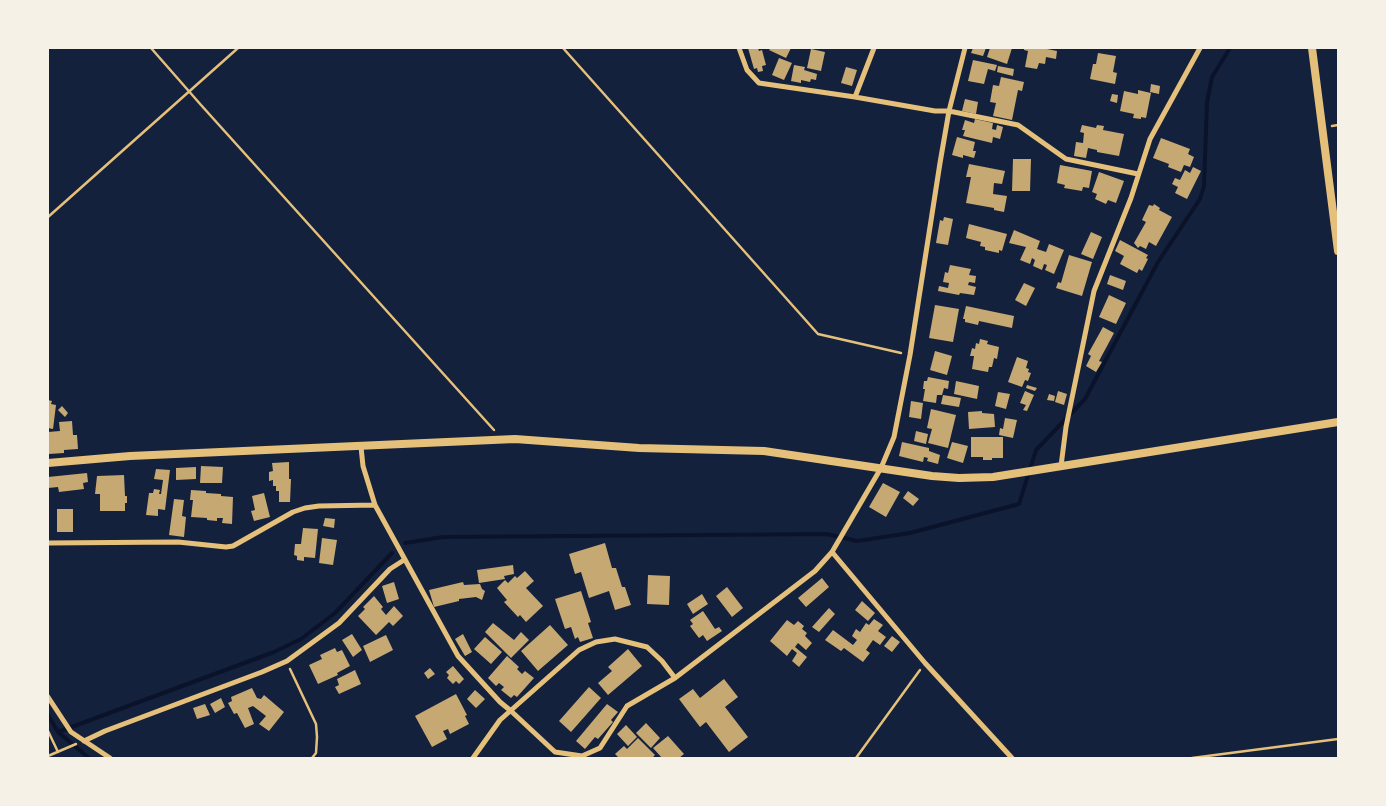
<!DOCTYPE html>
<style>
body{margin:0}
#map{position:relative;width:1386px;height:806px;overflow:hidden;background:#14213d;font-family:Roboto,sans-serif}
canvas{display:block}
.frame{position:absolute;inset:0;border:49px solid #f6f1e7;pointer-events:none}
</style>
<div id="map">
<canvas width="1386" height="806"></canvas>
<div class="frame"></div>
</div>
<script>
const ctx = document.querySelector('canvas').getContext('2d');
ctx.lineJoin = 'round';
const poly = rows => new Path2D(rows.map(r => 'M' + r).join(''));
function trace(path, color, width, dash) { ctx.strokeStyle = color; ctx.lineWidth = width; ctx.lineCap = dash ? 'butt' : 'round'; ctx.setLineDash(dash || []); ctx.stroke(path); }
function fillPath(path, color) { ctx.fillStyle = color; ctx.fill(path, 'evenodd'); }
const stream = poly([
 [405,543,443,537,827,534,857,541,910,533,1019,504,1036,450,1085,399,1158,262,1200,199,1204,186,1207,102,1212,77,1230,48],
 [48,715,58,732,89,758],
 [58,732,274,652,301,639,335,613,392,553]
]);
const building = poly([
 [748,48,758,48,759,51,762,50,766,65,762,66,763,71,758,72,757,68,754,69],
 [771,48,791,48,786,58,769,50],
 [973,48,986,48,983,56,971,53],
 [990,48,1012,48,1007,64,987,57],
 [1024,48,1048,48,1047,49,1057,51,1056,59,1046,57,1045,64,1039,63,1037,69,1025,67,1028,51,1024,50],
 [811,49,825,52,821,71,807,68],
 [1098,53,1116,56,1113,72,1117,73,1115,84,1090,79,1093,64,1096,64],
 [779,58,792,63,784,80,772,75],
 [973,60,997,65,995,71,988,69,984,84,968,81],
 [794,65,805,67,804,70,817,74,816,80,811,79,810,82,801,80,801,83,791,81],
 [998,66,1014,69,1013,76,997,72],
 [846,67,857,70,852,86,841,83],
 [1001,77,1024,82,1022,91,1018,90,1012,120,993,116,996,103,990,102,993,85,999,86],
 [1151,84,1160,86,1159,94,1150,92],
 [1138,90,1151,93,1146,118,1141,117,1141,119,1133,118,1134,114,1120,111,1124,91,1138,94],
 [1112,94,1118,95,1117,103,1110,101],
 [965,99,978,102,976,114,962,111],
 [975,119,993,123,992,129,996,130,997,125,1003,127,1000,139,993,137,992,143,963,136,965,130,962,130,965,120,974,123],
 [1082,125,1096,128,1097,125,1104,126,1103,130,1124,134,1119,156,1097,152,1097,150,1088,148,1086,158,1074,156,1076,142,1083,143,1084,133,1080,132],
 [957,137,975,142,973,151,976,151,974,158,963,155,963,158,952,155],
 [1161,138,1190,149,1188,154,1194,157,1190,167,1184,165,1181,172,1168,167,1169,164,1153,158],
 [1013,159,1031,159,1030,191,1012,191],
 [969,164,1005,171,1002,184,994,183,993,194,1007,196,1004,212,994,210,994,208,966,203,971,177,966,177],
 [1060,165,1092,171,1089,188,1083,187,1082,191,1064,188,1065,185,1057,183],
 [1193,167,1201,171,1187,199,1175,193,1178,187,1172,184,1175,178,1180,180,1185,170,1190,173],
 [1099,172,1124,181,1116,203,1108,200,1106,204,1095,199,1097,194,1092,192],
 [1154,204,1160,208,1159,210,1172,217,1156,246,1149,242,1146,249,1140,246,1138,248,1134,243,1146,222,1142,220,1149,205,1153,206],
 [944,217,953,219,948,245,936,243,940,220,943,221],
 [969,224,1007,234,1002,251,999,250,999,253,985,250,985,247,980,246,981,242,966,238],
 [1014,230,1040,241,1037,249,1046,252,1049,244,1064,250,1054,274,1045,270,1047,265,1044,264,1042,270,1033,266,1035,260,1032,258,1030,264,1020,260,1026,247,1009,243],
 [1091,232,1102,237,1093,259,1081,254],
 [1120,240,1148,255,1146,258,1148,259,1142,271,1139,269,1137,273,1120,264,1124,256,1115,251],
 [1069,255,1092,262,1082,296,1056,288,1058,282,1061,283],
 [950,265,971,269,969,275,976,276,975,283,969,282,968,285,976,287,974,295,960,293,959,295,938,291,939,286,948,288,949,283,943,282,945,272,948,273],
 [1110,275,1126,281,1123,290,1107,284],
 [1024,283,1035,288,1026,306,1015,300],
 [1109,295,1126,303,1116,324,1099,317],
 [935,305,959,309,953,342,929,338],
 [966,306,1014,316,1012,328,979,321,978,325,965,322,965,319,963,319],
 [1103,327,1114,333,1099,361,1102,362,1096,372,1086,366,1091,356,1088,354],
 [980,339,988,341,987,344,999,347,997,359,994,358,992,367,989,367,988,372,972,369,974,356,970,356,972,348,975,349,976,343,979,344],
 [935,351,952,356,947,375,930,370],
 [1017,357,1028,361,1026,368,1029,369,1028,372,1031,373,1028,381,1025,380,1022,387,1008,382],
 [928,377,949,381,948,389,944,388,942,395,937,395,936,403,923,401,925,389,923,389,924,381,927,381],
 [956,381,979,386,977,399,954,394],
 [1027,385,1037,388,1035,391,1026,388],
 [1025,391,1034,395,1027,411,1023,410,1026,405,1020,403],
 [1058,391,1067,394,1064,405,1055,402],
 [998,392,1010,394,1006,409,995,406],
 [1049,394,1055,396,1054,401,1047,400],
 [943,395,961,398,959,407,941,404],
 [48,400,52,401,51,404,56,405,53,429,48,428],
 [911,401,923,403,921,419,909,417],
 [62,406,68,413,65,417,58,410],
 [931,409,956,415,948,448,928,443,932,429,927,428],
 [982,411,982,413,994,414,995,427,969,429,968,412],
 [1005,418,1017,420,1013,438,999,435,1000,428,1003,429],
 [72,421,73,435,77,435,78,449,64,450,64,453,49,454,48,432,60,431,59,422],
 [916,431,928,434,926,444,914,441],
 [971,437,1003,437,1003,458,992,458,992,460,983,460,983,457,971,457],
 [902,442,929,448,929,451,940,455,938,464,927,461,928,458,924,457,923,462,899,456],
 [952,442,968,446,963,463,947,458],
 [289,462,289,479,291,479,290,502,279,502,279,491,276,491,276,486,273,486,273,480,269,481,269,472,273,471,272,463],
 [201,466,223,467,222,483,200,483],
 [196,467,196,479,176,480,176,468],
 [156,469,170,470,165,510,158,509,158,516,146,515,149,493,153,493,154,489,160,490,159,494,161,494,163,480,154,479],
 [87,473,88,482,83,483,84,489,59,492,58,487,48,488,48,477],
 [124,475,125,496,127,496,127,503,125,503,125,511,100,511,100,494,95,494,97,476],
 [883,483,900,492,886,517,869,507],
 [191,490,206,491,206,493,221,494,221,496,233,497,232,524,222,523,223,518,217,518,217,521,207,520,207,518,191,517,193,500,190,500],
 [908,491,919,499,913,506,903,498],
 [264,493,270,517,254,521,251,511,255,510,252,496],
 [174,499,184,500,182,516,186,517,184,537,169,535],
 [57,509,73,509,73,532,57,532],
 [325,518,335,519,334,528,323,526],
 [303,528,318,529,315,558,304,557,304,561,297,560,297,556,294,555,295,544,301,544],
 [322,538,337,540,333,565,319,563],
 [605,543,612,568,616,568,622,587,625,587,631,605,615,610,609,591,589,598,581,572,575,574,569,554],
 [513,565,514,574,504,576,505,579,479,583,477,570],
 [525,571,534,581,526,588,543,606,526,622,520,615,518,617,504,602,507,600,497,588,505,580,508,583,515,576,517,578],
 [648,575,670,576,669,605,647,604],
 [822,578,829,587,806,607,798,598],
 [394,582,399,599,387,603,382,586],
 [463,582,464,585,480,584,482,589,485,591,482,600,476,597,459,599,459,601,434,607,429,590],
 [727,587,743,608,732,617,716,596],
 [581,591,591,622,588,623,593,638,580,642,578,637,575,639,571,627,565,629,555,599],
 [702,594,708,604,693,614,687,604],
 [374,596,383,607,381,609,386,615,394,606,403,616,393,626,389,622,376,635,358,616,365,609,363,607],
 [862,601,875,613,868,621,855,610],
 [829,608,835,614,819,632,812,627],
 [703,611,715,629,719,627,722,631,707,641,703,635,699,638,690,626,693,624,690,620],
 [874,619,883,625,878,631,886,637,880,645,873,640,866,650,870,653,863,662,844,648,841,651,825,640,833,630,853,645,857,640,852,636,856,629,860,632,866,623,869,625],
 [787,620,794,625,798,621,804,626,802,629,807,633,805,636,812,643,806,650,798,643,795,647,807,657,799,667,792,661,797,653,792,649,787,656,770,641],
 [493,623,514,640,521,632,529,640,511,658,485,632],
 [550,625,568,645,538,671,521,651],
 [352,634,362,650,353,657,342,640],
 [463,634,472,652,465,656,455,639],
 [386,635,393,650,370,662,363,646],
 [892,636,900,642,892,652,884,646],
 [485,637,502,652,491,664,474,649],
 [335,648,337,652,342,650,350,666,337,673,338,675,318,684,309,665,322,659,320,655],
 [628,649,642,666,608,695,598,683,612,671,608,667],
 [507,656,519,667,517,669,522,674,525,671,534,678,517,697,514,695,511,698,501,690,504,687,499,683,496,686,488,678],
 [453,666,464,679,459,684,456,681,453,684,447,678,449,675,446,672],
 [430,668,435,674,428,679,424,673],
 [355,670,361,684,339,694,335,687,339,685,337,679],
 [724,679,738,697,725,707,748,737,729,752,706,722,700,727,679,699,693,689,700,698],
 [589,687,601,698,571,732,559,721],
 [252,688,257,698,261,699,264,695,284,712,269,731,259,724,266,716,253,706,248,708,254,724,245,728,237,713,234,714,228,703,232,701,231,697],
 [475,690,485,699,476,708,467,699],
 [456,694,467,715,465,716,469,724,450,734,448,729,443,731,447,739,432,747,415,716],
 [221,698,225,707,215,713,210,704],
 [205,704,210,715,197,719,193,708],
 [607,704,618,712,611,720,613,722,598,739,595,737,585,749,576,741],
 [646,723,660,738,651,748,636,733],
 [626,725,637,737,628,746,617,734],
 [668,736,684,754,679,758,662,758,653,748],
 [638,738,655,755,652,758,619,758,615,754,624,746,627,749]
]);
const path = poly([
 [151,48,201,105,494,430],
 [563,48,818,334,901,353],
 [1332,126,1338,125],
 [48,217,238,48],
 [290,669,316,724,317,737,316,753,312,758],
 [48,731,58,752],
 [48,756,76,744],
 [856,758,920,670],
 [1192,758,1338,739]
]);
const minor = poly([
 [739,48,747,70,759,83,855,97,935,111,949,111,1018,125,1066,159,1138,174],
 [855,97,874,48],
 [361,447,363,466,375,505,458,656,500,702,511,711,555,752,582,756,600,748,627,706,675,678,815,571,832,552,881,468,894,437,910,355,940,163,949,111,965,48],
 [1061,466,1066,427,1094,291,1131,198,1150,139,1200,48],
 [48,543,178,542,226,547,233,546,293,512,305,508,319,506,375,505],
 [832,552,925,663,1012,758],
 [48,697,71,732,110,758],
 [84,741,105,731,262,672,287,661,339,623,390,569,404,560],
 [473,758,500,720,579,650,596,642,615,639,647,647,662,661,675,678]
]);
const tertiary = poly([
 [1312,48,1338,251],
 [48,463,130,456,515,439,639,448,764,451,932,476,959,478,993,477,1338,422]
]);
trace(stream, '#0b132b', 4);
fillPath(building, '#c6a872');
trace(path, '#e5c07b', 2.5);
trace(minor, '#e5c07b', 5);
trace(tertiary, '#e5c07b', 8);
</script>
